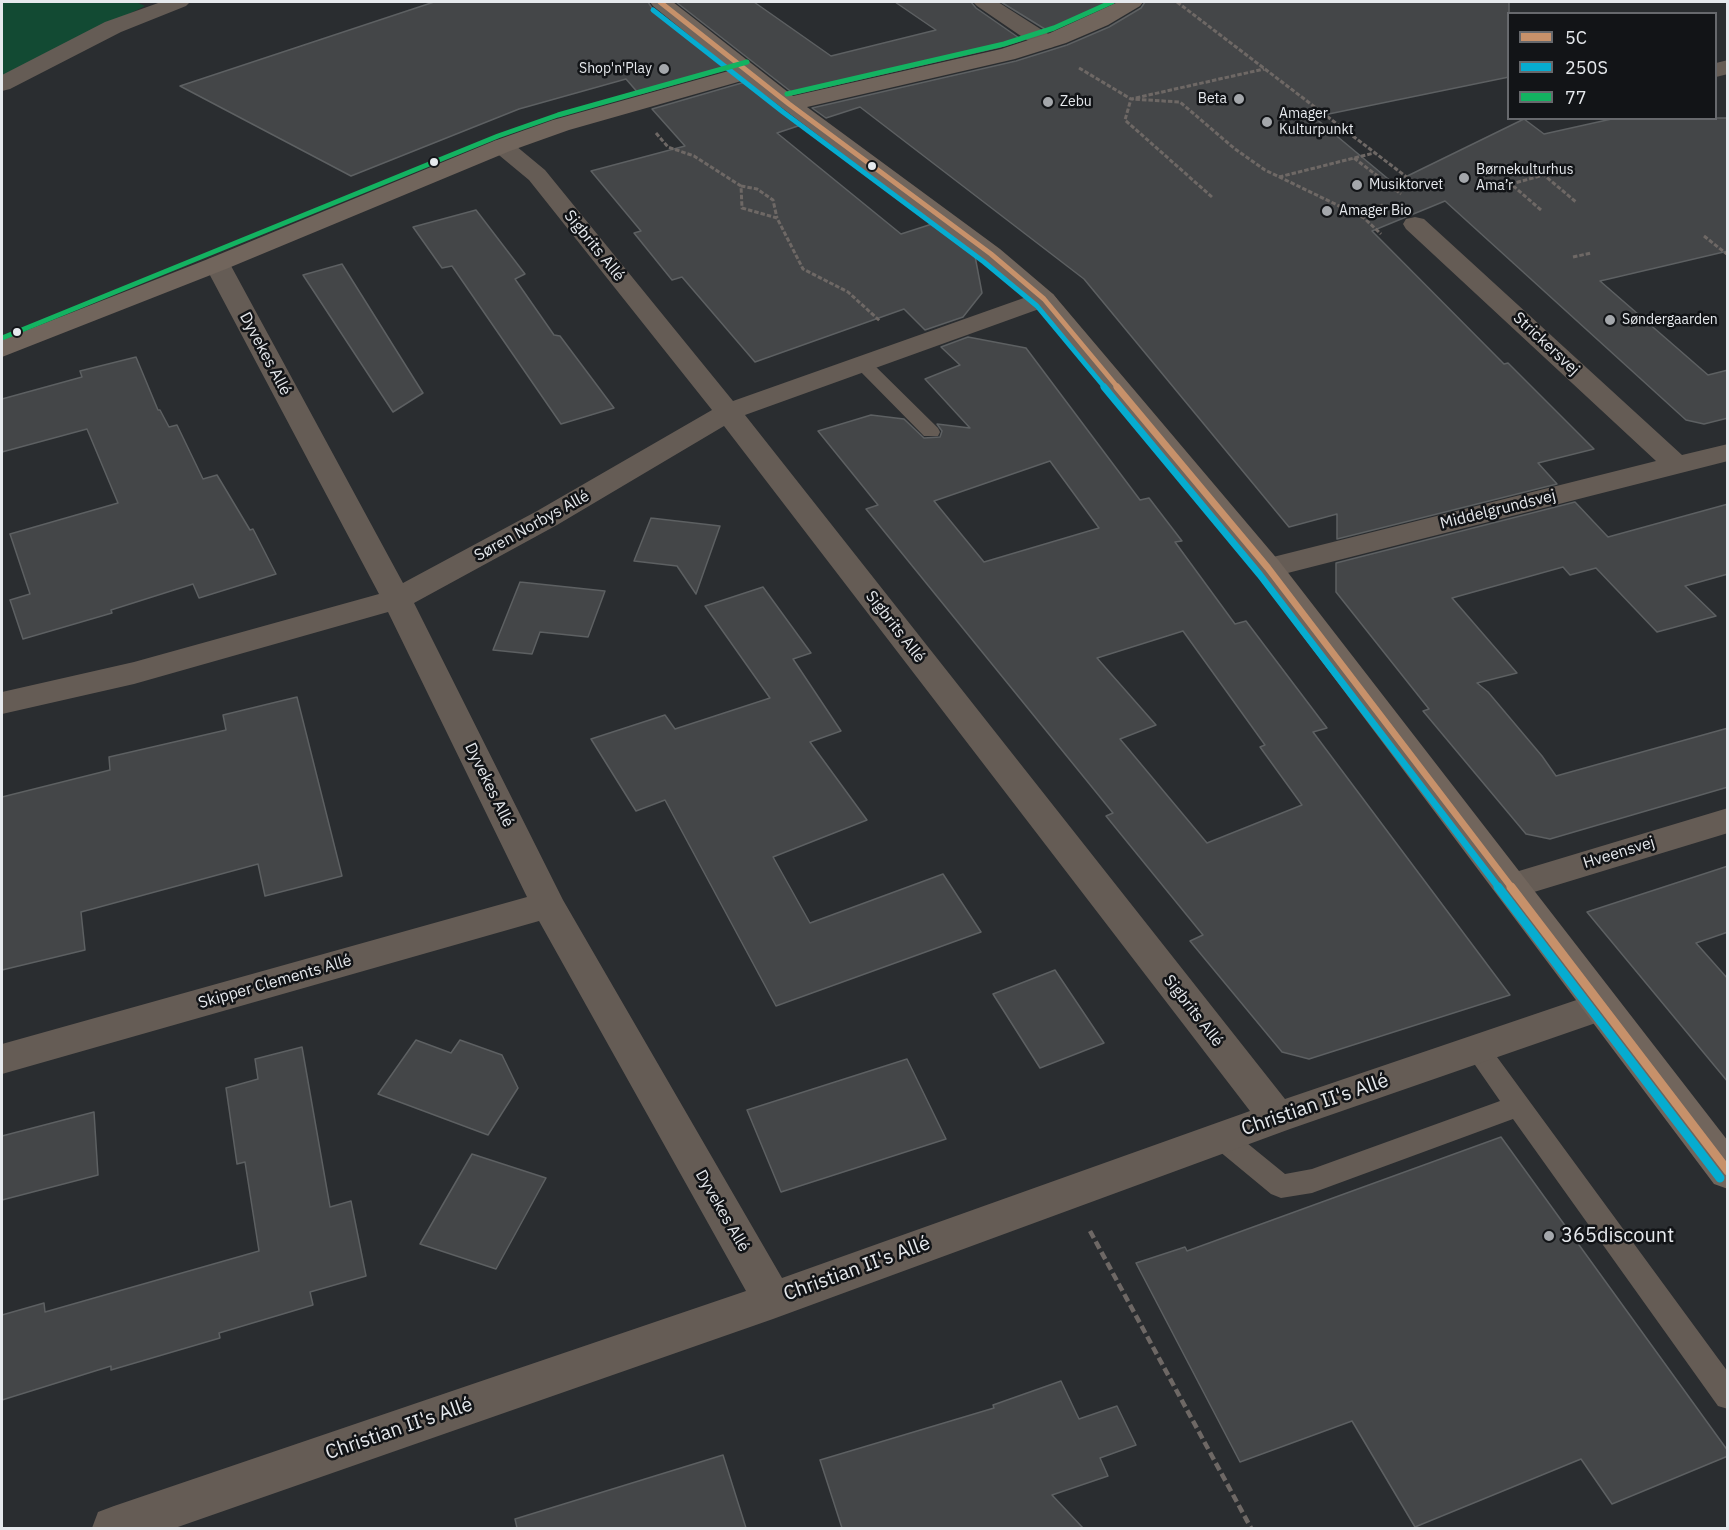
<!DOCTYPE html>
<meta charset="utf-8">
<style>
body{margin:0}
#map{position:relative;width:1729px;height:1530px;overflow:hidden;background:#2a2d30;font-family:"IBM Plex Sans",sans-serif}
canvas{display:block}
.frame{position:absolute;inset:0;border:3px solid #e6e9ed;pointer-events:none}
.legend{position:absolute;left:1507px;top:12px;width:210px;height:108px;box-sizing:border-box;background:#121417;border:2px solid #67696d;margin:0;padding:8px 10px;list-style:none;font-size:18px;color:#e6e9ed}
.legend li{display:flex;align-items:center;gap:12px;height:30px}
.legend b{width:30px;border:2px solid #67696d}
</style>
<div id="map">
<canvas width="1729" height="1530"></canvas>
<div class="frame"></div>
<ul class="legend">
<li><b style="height:8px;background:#c7916a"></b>5C</li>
<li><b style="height:8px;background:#06acd0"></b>250S</li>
<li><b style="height:8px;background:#13b361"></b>77</li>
</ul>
</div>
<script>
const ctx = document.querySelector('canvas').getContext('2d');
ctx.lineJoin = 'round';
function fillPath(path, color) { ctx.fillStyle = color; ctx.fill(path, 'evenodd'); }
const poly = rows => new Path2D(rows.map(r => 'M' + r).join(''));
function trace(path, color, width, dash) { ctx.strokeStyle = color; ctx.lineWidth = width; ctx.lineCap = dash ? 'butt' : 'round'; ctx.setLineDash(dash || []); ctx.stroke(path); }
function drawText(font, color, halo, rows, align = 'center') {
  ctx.font = font + ' "IBM Plex Sans",sans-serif'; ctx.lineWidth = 5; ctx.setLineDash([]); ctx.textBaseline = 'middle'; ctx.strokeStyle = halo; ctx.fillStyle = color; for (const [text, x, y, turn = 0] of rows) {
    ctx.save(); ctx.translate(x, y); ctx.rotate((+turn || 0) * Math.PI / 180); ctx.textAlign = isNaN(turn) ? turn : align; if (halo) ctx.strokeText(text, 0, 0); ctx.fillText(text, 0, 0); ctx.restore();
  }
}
const green = poly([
 [2,2,136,2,145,6,2,77]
]);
const building = poly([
 [434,2,648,2,652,8,727,69,639,94,626,79,519,109,351,176,180,86,434,2],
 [676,2,754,2,831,56,936,30,895,2,971,2,976,8,1022,40,1000,47,794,94,676,2],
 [1001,2,1114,2,1048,31,1001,2],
 [1145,2,1509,2,1509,77,1314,117,1393,183,1524,119,1544,134,1616,118,1728,118,1728,251,1600,281,1708,375,1728,370,1728,418,1704,424,1686,420,1445,201,1372,231,1504,364,1508,363,1594,449,1538,463,1557,484,1337,539,1337,514,1289,527,1084,279,860,107,826,118,812,108,1016,61,1067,45,1109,27,1141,8,1145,2],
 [745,82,801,125,777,133,901,234,932,224,975,256,982,293,963,317,925,330,904,309,755,362,682,277,672,280,634,233,641,231,591,171,685,146,652,109,745,82],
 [476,210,525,274,515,279,554,335,560,336,614,408,561,424,452,266,442,268,413,227,476,210],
 [342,264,423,393,393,412,303,275,342,264],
 [968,337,1026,348,1140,500,1149,498,1182,541,1175,542,1235,624,1246,621,1327,728,1313,732,1510,995,1309,1059,1282,1052,1190,941,1203,935,1106,816,1113,813,866,509,878,505,818,431,871,415,904,419,924,438,940,437,942,431,937,424,970,428,925,379,960,365,941,347,968,337],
 [1050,461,1099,528,984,562,934,501,1050,461],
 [1183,631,1265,745,1260,747,1302,805,1207,843,1120,739,1156,725,1097,658,1183,631],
 [136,357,158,410,160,410,169,427,177,425,203,479,217,475,250,530,253,529,276,574,199,598,193,584,111,610,112,613,23,639,10,600,30,594,10,534,118,503,87,429,2,452,2,399,82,377,80,371,136,357],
 [1575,502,1608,537,1728,504,1728,574,1685,586,1716,616,1657,632,1596,568,1570,575,1563,567,1452,598,1517,673,1477,683,1488,692,1542,756,1556,776,1728,728,1728,787,1550,839,1526,834,1423,711,1429,709,1336,592,1336,563,1575,502],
 [651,518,720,526,696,594,677,566,634,561,651,518],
 [520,582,605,591,588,637,540,632,532,654,493,650,520,582],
 [763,587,811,653,793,659,841,731,810,742,867,820,773,857,810,923,943,874,981,932,776,1006,665,800,636,811,591,739,665,715,675,729,770,698,705,606,763,587],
 [297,697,342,876,265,896,258,864,81,912,85,950,2,970,2,797,110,770,109,757,226,730,223,715,297,697],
 [1728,866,1728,932,1696,943,1728,979,1728,1082,1587,912,1728,866],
 [1055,970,1104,1043,1040,1068,993,994,1055,970],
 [416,1040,451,1053,460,1040,502,1055,518,1088,488,1135,378,1094,416,1040],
 [302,1047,330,1207,351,1201,366,1276,310,1292,313,1305,219,1333,220,1338,111,1370,111,1366,2,1400,2,1315,44,1303,45,1312,259,1251,245,1162,237,1164,226,1088,258,1079,255,1059,302,1047],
 [907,1059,946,1139,781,1192,747,1110,907,1059],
 [94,1112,98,1175,2,1200,2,1136,94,1112],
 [1501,1137,1728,1451,1728,1456,1612,1504,1581,1459,1415,1527,1352,1421,1240,1462,1136,1263,1185,1247,1187,1251,1501,1137],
 [472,1154,546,1178,496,1269,420,1244,472,1154],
 [1061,1381,1079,1419,1117,1406,1136,1445,1100,1458,1108,1476,1052,1495,1083,1528,842,1528,820,1460,994,1408,993,1405,1061,1381],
 [723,1455,746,1528,517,1528,515,1519,723,1455]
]);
const pathFar1 = poly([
 [1177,2,1425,191],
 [1079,68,1131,99,1180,102,1235,149,1265,170,1364,218,1381,234],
 [656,133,668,147,694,156,741,186,742,208,777,218,803,269,848,292,880,321],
 [1354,158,1401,194],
 [1279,177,1374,153],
 [741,186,757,189,773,200,777,218],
 [1212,197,1125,120,1131,99,1264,69],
 [1541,210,1511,184,1544,175,1576,202],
 [1353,212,1383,205],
 [1704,236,1728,255],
 [1573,257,1591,253]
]);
const path = poly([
 [1090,1231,1251,1528]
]);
const lane = poly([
 [863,359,869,360,938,428,940,432,938,436,924,436,857,368,854,364,857,360,863,359],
 [1477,1039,1486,1042,1728,1372,1728,1409,1718,1406,1513,1119,1312,1193,1281,1198,1271,1194,1213,1146,1209,1138,1213,1130,1222,1127,1231,1130,1285,1174,1312,1169,1500,1101,1464,1049,1468,1042,1477,1039]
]);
const street = poly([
 [161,2,190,2,186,6,121,32,10,89,2,91,2,75,105,22,161,2],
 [973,2,998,2,1053,37,1056,42,1053,47,1045,49,1037,47,977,6,973,2],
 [1728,60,1728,74,1716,77,1716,63,1728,60],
 [502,139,510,141,545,170,733,401,1035,294,1044,291,1053,294,1057,299,1053,304,745,415,1285,1099,1600,992,1613,997,1618,1007,1613,1017,1290,1129,773,1319,175,1528,92,1528,98,1512,114,1506,746,1291,539,921,2,1074,2,1044,527,897,388,612,134,684,2,714,2,692,134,662,379,594,204,264,208,259,217,256,226,259,230,264,403,583,537,511,712,410,529,180,494,151,490,146,494,141,502,139],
 [724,426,1250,1111,782,1278,563,900,414,603,557,525,724,426],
 [1415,217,1424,219,1682,455,1728,444,1728,461,1268,578,1257,575,1253,568,1257,561,1656,461,1406,229,1403,224,1406,219,1415,217],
 [1728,808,1728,833,1511,899,1499,895,1494,886,1499,877,1728,808]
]);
const secondary = poly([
 [650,2,673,2,793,96,1001,49,1050,33,1118,2,1143,2,1140,6,1108,25,1066,43,1015,59,807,107,1000,249,1053,294,1279,561,1728,1141,1728,1189,1714,1184,1257,575,1035,304,982,259,745,80,569,130,510,151,226,269,2,357,2,340,208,259,494,141,553,120,732,70,653,6,650,2]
]);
const bus1Far2 = poly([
 [660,2,789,104,991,254,1044,299,1119,389]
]);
const bus1Far1 = poly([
 [1117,387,1268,568,1512,888]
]);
const bus1 = poly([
 [1511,887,1728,1171]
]);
const bus2Far2 = poly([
 [653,10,783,112,984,262,1037,306,1106,389]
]);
const bus2Far1 = poly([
 [1104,387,1260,575,1499,888]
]);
const bus2 = poly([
 [1498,887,1720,1178]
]);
const bus3 = poly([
 [787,94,1004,44,1054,28,1112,2],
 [2,338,498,136,558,115,747,62]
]);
const markers = [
 [664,69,6,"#a4a7ab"],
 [1239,99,6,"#a4a7ab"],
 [1048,102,6,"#a4a7ab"],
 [1267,122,6,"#a4a7ab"],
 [434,162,5,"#e6e9ed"],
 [872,166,5,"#e6e9ed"],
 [1464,178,6,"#a4a7ab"],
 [1357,185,6,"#a4a7ab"],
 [1327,211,6,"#a4a7ab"],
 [1610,320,6,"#a4a7ab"],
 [17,332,5,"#e6e9ed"],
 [1549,1236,6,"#a4a7ab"]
];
const farPoinames = [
 ["Shop'n'Play",652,69,"right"],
 ["Beta",1227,99,"right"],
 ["Zebu",1060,102],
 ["Amager",1279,114],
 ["Kulturpunkt",1279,130],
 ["Børnekulturhus",1476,170],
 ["Ama’r",1476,186],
 ["Musiktorvet",1369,185],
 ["Amager Bio",1339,211],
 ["Søndergaarden",1622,320]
];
const streetNames = [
 ["Sigbrits Allé",594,246,51],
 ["Strickersvej",1546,344,43],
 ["Dyvekes Allé",265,354,62],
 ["Middelgrundsvej",1498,510,-14],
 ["Søren Norbys Allé",532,526,-29],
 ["Sigbrits Allé",895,627,52],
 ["Dyvekes Allé",489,785,64],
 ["Hveensvej",1619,853,-17],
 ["Skipper Clements Allé",275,982,-16],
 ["Sigbrits Allé",1193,1011,52],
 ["Dyvekes Allé",722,1211,60]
];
const nearStreetnames = [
 ["Christian II's Allé",1315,1105,-19],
 ["Christian II's Allé",857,1269,-20],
 ["Christian II's Allé",399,1429,-19]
];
const nearPoinames = [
 ["365discount",1561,1236]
];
fillPath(green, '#124a33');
fillPath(building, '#444648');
trace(building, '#5d6062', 1.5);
trace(pathFar1, '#6e6865', 3, [4.5, 2]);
trace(path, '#6e6865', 4.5, [8, 4]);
fillPath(lane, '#655c55');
fillPath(street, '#655c55');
fillPath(secondary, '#71655c');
trace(bus1Far2, '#c7916a', 5);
trace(bus1Far1, '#c7916a', 7);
trace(bus1, '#c7916a', 9);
trace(bus2Far2, '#06acd0', 5);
trace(bus2Far1, '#06acd0', 7);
trace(bus2, '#06acd0', 9);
trace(bus3, '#13b361', 5);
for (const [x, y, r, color] of markers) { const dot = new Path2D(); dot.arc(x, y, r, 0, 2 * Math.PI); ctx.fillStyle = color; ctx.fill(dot); trace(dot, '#121417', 2); }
drawText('14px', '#e6e9ed', '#121417', farPoinames, 'left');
drawText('16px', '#e6e9ed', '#121417', streetNames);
drawText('20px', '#e6e9ed', '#121417', nearStreetnames);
drawText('20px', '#e6e9ed', '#121417', nearPoinames, 'left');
</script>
